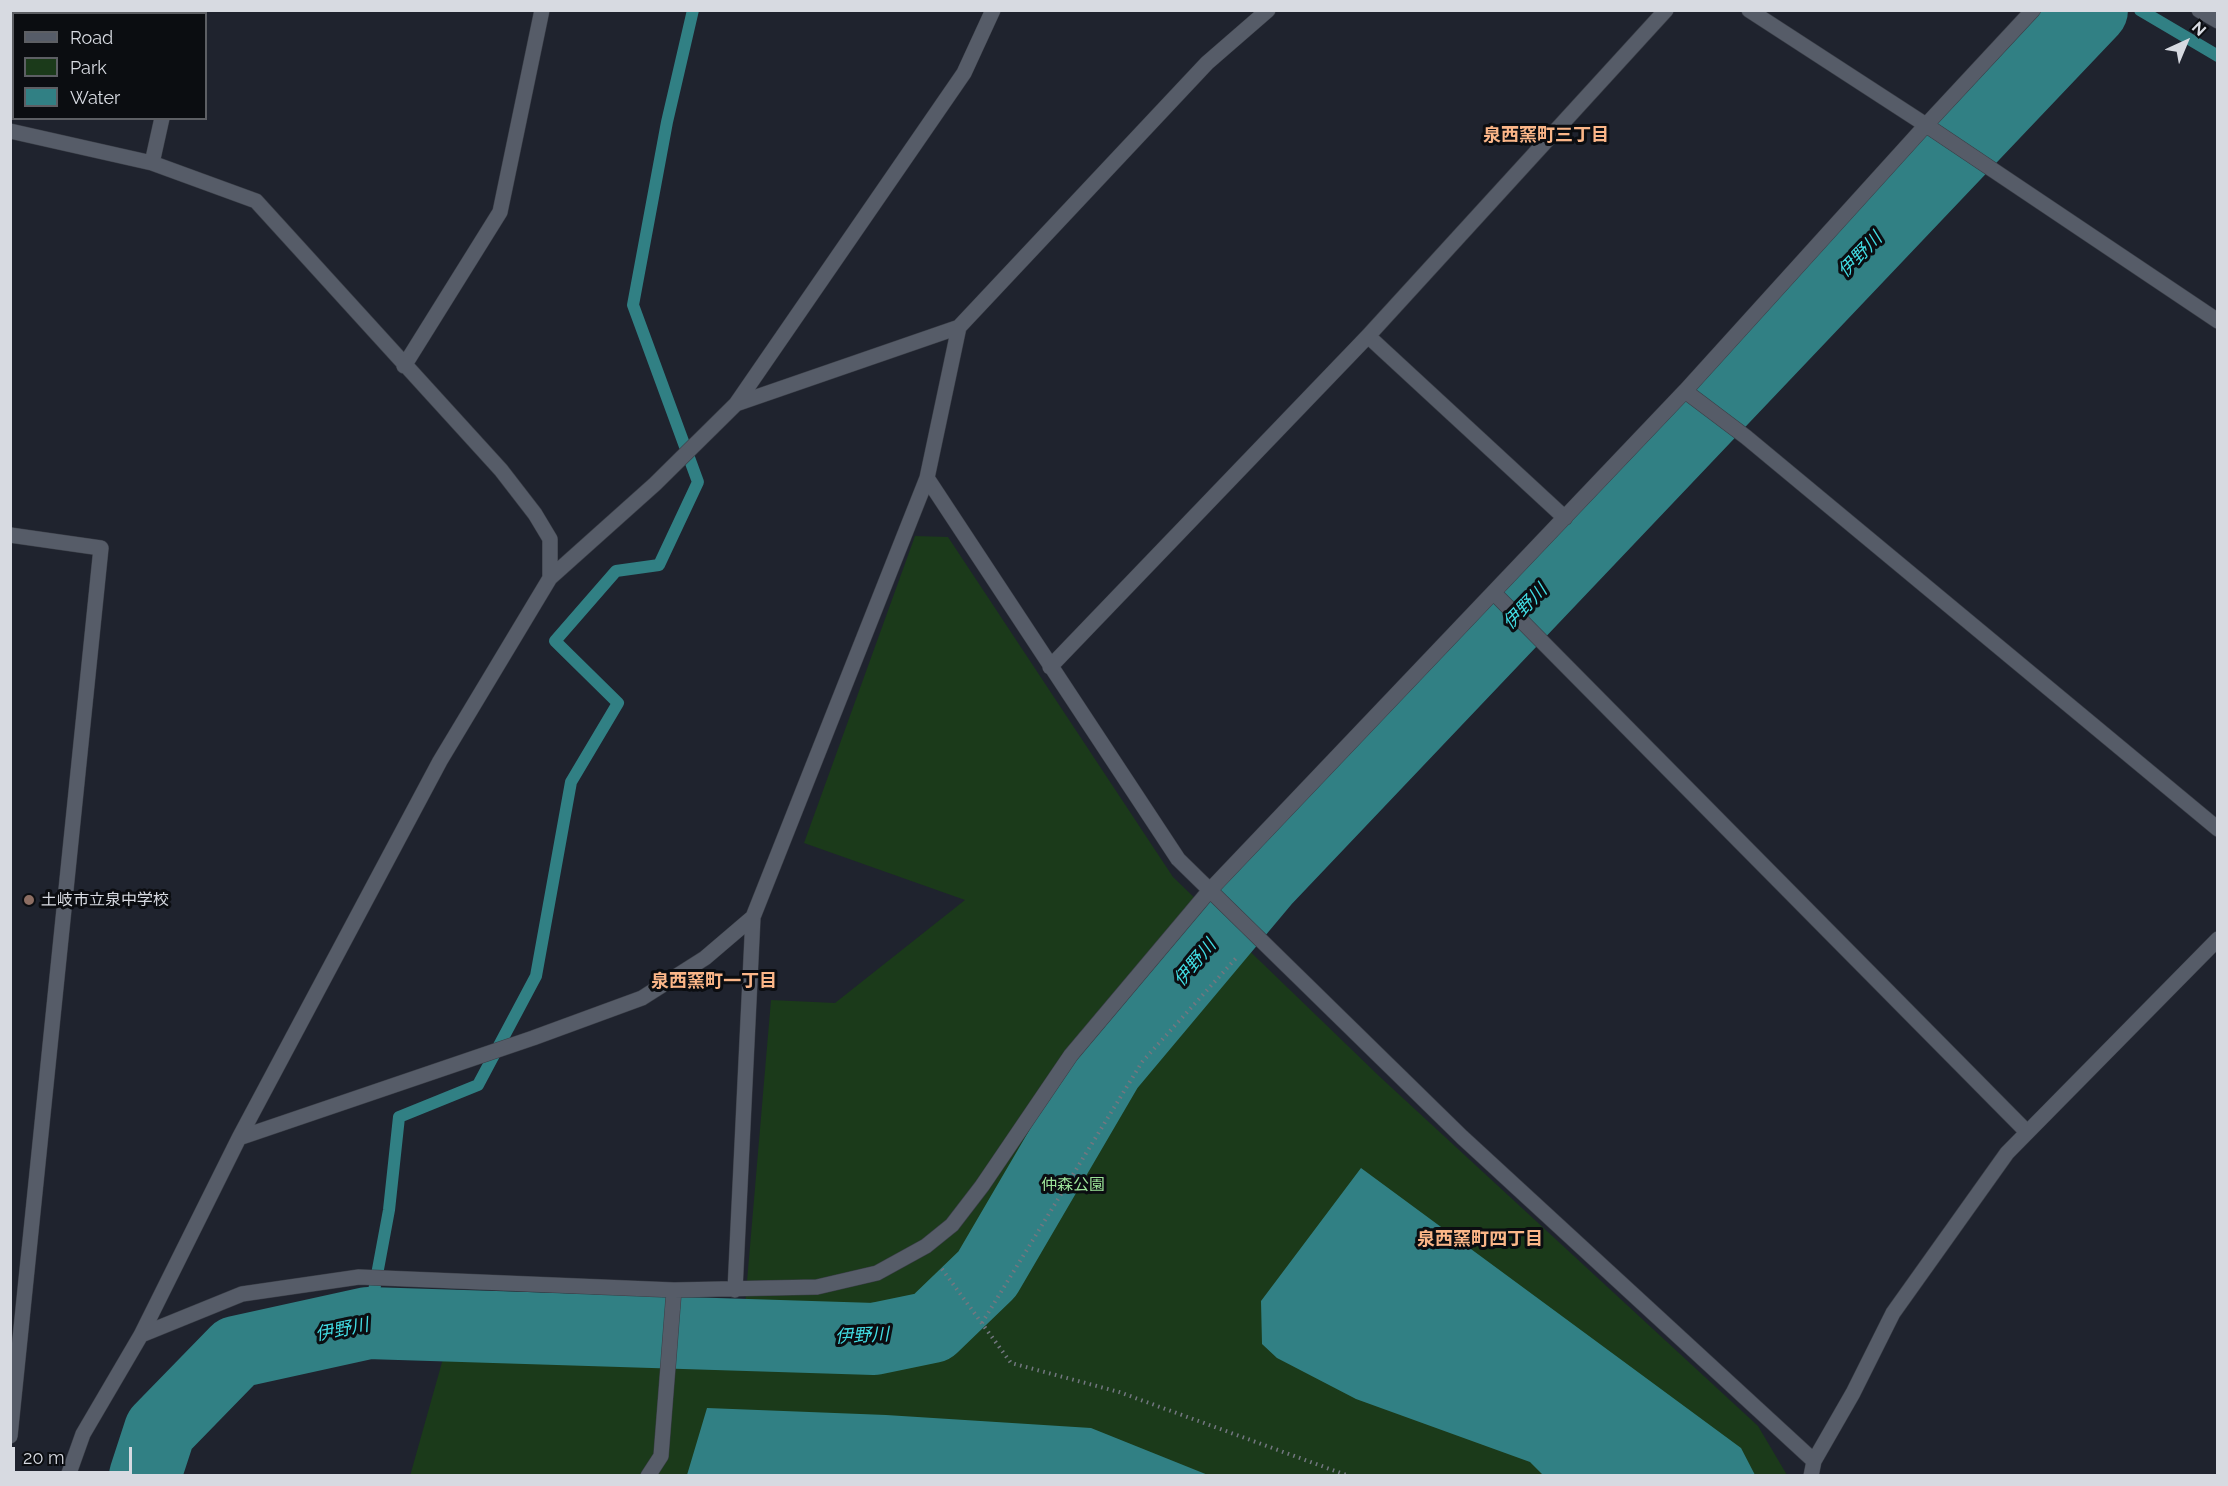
<!DOCTYPE html>
<meta charset="utf-8">
<style>
body{margin:0}
#map{position:relative;width:2228px;height:1486px;overflow:hidden;background:#1f232e;font-family:Raleway,sans-serif}
canvas{display:block}
.frame{position:absolute;inset:0;border:12px solid #d7dae1;pointer-events:none}
.legend{position:absolute;left:12px;top:12px;width:195px;height:108px;box-sizing:border-box;background:#0b0d11;border:2px solid #5d5f64;margin:0;padding:8px 10px;list-style:none;font-size:18px;color:#d7dae1}
.legend li{display:flex;align-items:center;gap:12px;height:30px}
.legend b{width:30px;border:2px solid #5d5f64}
.north{position:absolute;left:2156px;top:12px;width:60px;height:60px;-webkit-text-stroke:4px #0b0d11;paint-order:stroke;rotate:44deg;font-size:16px;font-weight:700;line-height:24px;text-align:center;color:#d7dae1}
.north::after{content:'';display:block;margin:auto;width:21px;height:27px;background:#d7dae1;clip-path:polygon(50% 0,100% 100%,50% 72%,0 100%)}
.scale{position:absolute;left:12px;top:1447px;width:120px;height:27px;box-sizing:border-box;border:3px solid #d7dae1;border-top:0;padding-left:8px;font-size:18px;line-height:21px;white-space:nowrap;color:#d7dae1;-webkit-text-stroke:4px #0b0d11;paint-order:stroke}
</style>
<div id="map">
<canvas width="2228" height="1486"></canvas>
<div class="frame"></div>
<ul class="legend">
<li><b style="height:8px;background:#565c68"></b>Road</li>
<li><b style="height:16px;background:#1b3a1a"></b>Park</li>
<li><b style="height:16px;background:#318084"></b>Water</li>
</ul>
<div class="north">N</div>
<div class="scale">20 m</div>
</div>
<script>
const ctx = document.querySelector('canvas').getContext('2d');
ctx.lineJoin = 'round';
function fillPath(path, color) { ctx.fillStyle = color; ctx.fill(path, 'evenodd'); }
const poly = rows => new Path2D(rows.map(r => 'M' + r).join(''));
function trace(path, color, width, dash) { ctx.strokeStyle = color; ctx.lineWidth = width; ctx.lineCap = dash ? 'butt' : 'round'; ctx.setLineDash(dash || []); ctx.stroke(path); }
function drawText(font, color, halo, rows, align = 'center') {
  ctx.font = font + ' Raleway,"Noto Sans JP",sans-serif'; ctx.lineWidth = 6; ctx.setLineDash([]); ctx.textBaseline = 'middle'; ctx.strokeStyle = halo; ctx.fillStyle = color; for (const [text, x, y, turn = 0] of rows) {
    ctx.save(); ctx.translate(x, y); ctx.rotate((+turn || 0) * Math.PI / 180); ctx.textAlign = isNaN(turn) ? turn : align; if (halo) ctx.strokeText(text, 0, 0); ctx.fillText(text, 0, 0); ctx.restore();
  }
}
const green = poly([
 [915,536,948,537,1173,877,1379,1076,1758,1426,1787,1475,410,1476,446,1348,741,1352,771,1000,835,1003,965,900,804,843]
]);
const water = poly([
 [1361,1168,1741,1448,1755,1475,1543,1475,1530,1462,1356,1399,1277,1358,1262,1344,1261,1301],
 [707,1408,886,1415,1091,1428,1208,1475,687,1475]
]);
const stream = poly([
 [2140,10,2218,56],
 [368,1323,389,1210,399,1117,478,1085,536,976,571,782,618,703,555,641,616,571,659,565,698,482,633,305,667,122,693,10]
]);
const river = poly([
 [145,1476,160,1430,236,1352,368,1323,874,1339,932,1327,987,1274,1108,1067,1264,881,2092,10]
]);
const path = poly([
 [942,1269,1011,1363,1119,1392,1349,1476],
 [982,1323,1142,1062,1238,956]
]);
const minor = poly([
 [1749,10,1926,125,2218,321],
 [2199,10,2218,21],
 [186,14,187,10],
 [10,131,152,163,256,201,501,470,535,514,550,539,550,578],
 [152,163,162,118],
 [1368,336,1565,518],
 [404,366,500,212,542,10],
 [1685,391,1746,437,2218,829],
 [736,404,959,327,1207,63,1268,10],
 [927,478,1178,859,1462,1137,1814,1461],
 [10,535,101,548,10,1436],
 [1494,593,2027,1132],
 [1050,667,1368,336,1666,10],
 [239,1138,533,1038,642,998,705,958,753,917],
 [735,1290,753,917,927,478,959,327],
 [141,1335,242,1294,359,1277,674,1290,817,1287,877,1273,926,1246,952,1225,982,1186,1071,1055,1210,890,1685,391,1926,125,2033,10],
 [68,1476,83,1434,141,1335,239,1138,440,761,550,578,655,484,736,404,964,73,993,10],
 [648,1476,661,1456,674,1290],
 [1811,1476,1814,1461,1853,1393,1893,1313,2007,1153,2218,939]
]);
const markers = [
 [29,900,6,"#8d6e63"]
];
const poiNames = [
 ["土岐市立泉中学校",41,900]
];
const parkNames = [
 ["仲森公園",1073,1185]
];
const neighbourhoodNames = [
 ["泉西窯町三丁目",1546,136],
 ["泉西窯町一丁目",714,982],
 ["泉西窯町四丁目",1480,1240]
];
const waterNames = [
 ["伊野川",1860,255,-46],
 ["伊野川",1525,607,-46],
 ["伊野川",1195,963,-50],
 ["伊野川",342,1330,-11],
 ["伊野川",862,1336,-3]
];
fillPath(green, '#1b3a1a');
fillPath(water, '#318084');
trace(stream, '#318084', 12);
trace(river, '#318084', 72);
trace(minor, '#3a3e47', 16);
trace(path, '#737780', 4, [1.5, 4.5]);
trace(minor, '#565c68', 15);
for (const [x, y, r, color] of markers) { const dot = new Path2D(); dot.arc(x, y, r, 0, 2 * Math.PI); ctx.fillStyle = color; ctx.fill(dot); trace(dot, '#0b0d11', 2); }
drawText('16px', '#d7dae1', '#0b0d11', poiNames, 'left');
drawText('16px', '#9ce499', '#0b0d11', parkNames);
drawText('bold 18px', '#fbb688', '#0b0d11', neighbourhoodNames);
drawText('italic 18px', '#42dde4', '#0b0d11', waterNames);
</script>
